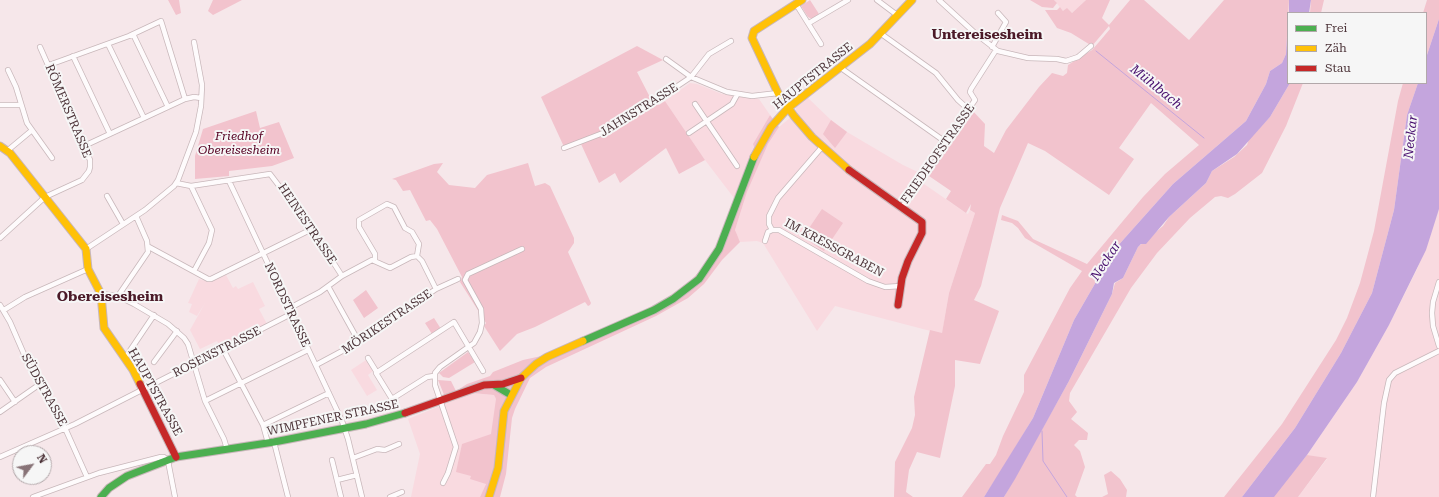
<!DOCTYPE html>
<meta charset="utf-8">
<style>
body{margin:0}
#map{position:relative;width:1439px;height:497px;overflow:hidden;background:#f6e7ea;font-family:"Roboto Serif",serif}
canvas{display:block}
.legend{position:absolute;left:1287px;top:12px;width:140px;height:72px;box-sizing:border-box;background:#f6f6f6;border:1px solid #b2a8aa;margin:0;padding:5px 7px;list-style:none;font-size:12px;color:#4d3439}
.legend li{display:flex;align-items:center;gap:8px;height:20px}
.legend b{width:20px;border:1px solid #b2a8aa}
.north{position:absolute;left:12px;top:445px;width:40px;height:40px;box-sizing:border-box;background:#f6f6f6;border:1px solid #b2a8aa;border-radius:50%;rotate:58deg;font-size:11px;font-weight:700;line-height:16px;text-align:center;color:#4d3439}
.north::after{content:'';display:block;margin:auto;width:14px;height:18px;background:#887377;clip-path:polygon(50% 0,100% 100%,50% 72%,0 100%)}
</style>
<div id="map">
<canvas width="1439" height="497"></canvas>
<ul class="legend">
<li><b style="height:5px;background:#4caf50"></b>Frei</li>
<li><b style="height:5px;background:#ffc107"></b>Zäh</li>
<li><b style="height:5px;background:#c62828"></b>Stau</li>
</ul>
<div class="north">N</div>
</div>
<script>
const ctx = document.querySelector('canvas').getContext('2d');
ctx.lineJoin = 'round';
function fillPath(path, color) { ctx.fillStyle = color; ctx.fill(path, 'evenodd'); }
const poly = rows => new Path2D(rows.map(r => 'M' + r).join(''));
function trace(path, color, width, dash) { ctx.strokeStyle = color; ctx.lineWidth = width; ctx.lineCap = dash ? 'butt' : 'round'; ctx.setLineDash(dash || []); ctx.stroke(path); }
function drawText(font, color, halo, rows, align = 'center') {
  ctx.font = font + ' "Roboto Serif",serif'; ctx.lineWidth = 4; ctx.setLineDash([]); ctx.textBaseline = 'middle'; ctx.strokeStyle = halo; ctx.fillStyle = color; for (const [text, x, y, turn = 0] of rows) {
    ctx.save(); ctx.translate(x, y); ctx.rotate((+turn || 0) * Math.PI / 180); ctx.textAlign = isNaN(turn) ? turn : align; if (halo) ctx.strokeText(text, 0, 0); ctx.fillText(text, 0, 0); ctx.restore();
  }
}
const built = poly([
 [1054,0,1086,0,1072,13,1063,11],
 [690,83,697,84,722,94,759,99,770,115,753,144,754,147,734,198,705,160,665,101],
 [807,97,831,120,847,132,903,165,922,174,920,180,924,184,966,213,968,214,970,210,975,213,949,293,942,334,835,306,817,331,763,243,757,241,740,242,739,239,736,237,735,230,747,192,768,144,779,127,796,113,796,107],
 [1439,209,1439,497,1298,497,1327,459,1307,455,1357,382,1389,325,1418,267],
 [226,275,233,288,236,286,238,289,253,282,265,306,259,309,267,324,221,348,217,341,200,349,190,330,205,303,197,316,189,312,192,304,188,303,199,279,209,282],
 [366,360,373,371,368,375,377,390,367,396,351,370],
 [472,393,494,395,497,400,486,484,481,495,480,497,411,497,420,454,408,419]
]);
const green = poly([
 [168,0,179,0,181,13,176,15],
 [213,0,242,0,213,15,208,11],
 [810,0,819,14,812,19,808,17,801,6],
 [1030,0,1054,0,1057,3,1053,8,1042,7],
 [1086,0,1110,0,1102,18,1109,25,1130,0,1144,0,1189,40,1224,0,1289,0,1286,54,1282,63,1270,71,1266,84,1246,121,1173,184,1115,249,1074,320,1033,418,1001,471,984,497,962,497,986,464,990,464,996,455,1003,436,1024,392,1024,375,1070,288,1082,271,1025,238,1018,228,1012,223,1001,220,1002,215,1018,221,1033,239,1087,264,1143,197,1165,174,1199,145,1151,103,1119,148,1134,159,1109,195,1045,151,1028,143,1000,208,981,286,974,300,999,311,980,364,955,360,955,386,940,458,917,452,909,470,906,492,913,497,894,497,895,462,912,428,915,415,914,397,930,330,942,333,949,293,975,213,970,210,971,204,966,213,946,199,951,191,929,176,971,109,985,124,984,146,994,153,1006,130,1039,87,1052,73,1063,76,1067,73,1068,65,1092,50,1099,42,1110,29,1109,26,1092,46,1071,33,1057,28,1045,10,1057,10,1060,7,1063,11,1067,8,1072,13],
 [1311,0,1324,0,1321,13,1310,13],
 [1427,0,1439,0,1439,19,1426,58,1426,13,1423,13],
 [637,46,663,60,637,72,654,105,657,103,659,105,665,101,705,160,679,174,666,148,620,183,615,173,599,183,581,144,565,149,541,97],
 [1290,83,1303,83,1286,126,1262,173,1235,194,1228,198,1221,196,1215,197,1190,218,1157,253,1131,288,1070,393,1069,401,1077,412,1071,419,1088,433,1087,440,1079,440,1074,445,1080,451,1085,467,1075,495,1077,497,1004,497,1069,381,1112,294,1115,283,1123,278,1138,247,1163,226,1169,217,1206,183,1212,171,1234,157,1247,145,1249,139,1270,117],
 [1403,83,1418,83,1407,115,1394,210,1372,293,1341,353,1295,428,1242,497,1224,497,1282,424,1336,340,1347,318,1360,283,1374,231,1398,101],
 [256,111,260,128,279,122,294,158,272,166,229,171,229,176,195,179,195,156,203,129],
 [770,115,779,127,768,144,747,192,735,230,740,242,722,260,704,284,688,298,656,316,546,367,530,378,515,409,512,418,506,474,500,497,480,497,486,484,470,479,471,476,456,472,462,444,491,434,496,399,494,395,472,393,492,382,445,397,438,380,451,381,456,391,467,384,490,376,493,372,523,360,546,355,643,311,672,296,688,284,703,267,716,248,754,147,753,144],
 [831,120,847,132,835,148,823,134],
 [443,163,437,172,449,185,475,188,487,175,528,163,535,186,545,183,550,186,574,238,574,243,568,252,591,303,590,305,588,306,585,302,535,327,517,334,500,351,484,326,486,323,460,282,462,277,437,229,430,220,426,221,410,190,403,191,396,180,392,179,434,164],
 [822,209,843,223,824,251,803,237],
 [366,290,378,308,364,318,353,300],
 [434,318,441,329,432,334,425,323],
 [468,352,475,362,449,378,443,377,439,373],
 [1307,455,1327,458,1298,497,1272,497],
 [1111,471,1120,479,1127,490,1126,497,1102,497,1108,494,1104,475]
]);
const water = poly([
 [1289,0,1311,0,1309,13,1289,13],
 [1439,19,1439,209,1426,250,1389,325,1357,382,1307,455,1274,497,1242,497,1295,428,1341,353,1372,293,1394,210,1407,115,1418,83,1426,83,1426,58],
 [1288,20,1288,83,1290,83,1270,117,1237,154,1212,171,1206,183,1169,217,1146,244,1141,244,1138,247,1123,278,1114,283,1112,294,1069,381,1015,479,1004,497,984,497,1033,418,1074,320,1115,249,1173,184,1246,121,1266,84,1270,71,1282,63,1286,54]
]);
const stream = poly([
 [1096,51,1204,138],
 [124,292,127,297,139,304],
 [1042,431,1043,461,1067,497]
]);
const street = poly([
 [877,0,897,15],
 [939,0,976,34,998,51,1028,58,1057,59,1066,61,1078,57,1091,46],
 [796,4,821,44],
 [809,23,848,0],
 [880,33,936,73,958,100,968,109],
 [133,34,168,107],
 [108,44,144,118],
 [992,47,1006,22,998,13],
 [73,56,110,134],
 [666,59,691,77,727,92,752,96,778,93],
 [49,65,129,36,161,21,185,99],
 [841,68,947,143],
 [8,70,16,87,27,123,52,158],
 [695,104,737,166],
 [0,105,21,105],
 [689,133,732,104,737,95],
 [84,146,185,99,194,97,201,98],
 [564,148,603,133,652,102,655,101,691,77,709,54,731,41],
 [7,151,31,131],
 [229,181,342,421,348,439,362,497],
 [176,183,191,186,270,174,312,229,342,276],
 [191,186,212,230,209,243,194,271],
 [107,196,123,224],
 [901,208,937,159,952,133,975,100,970,92,971,89,996,50],
 [772,230,769,224,769,216,778,198,822,147],
 [0,238,45,197,82,180,89,171,90,167,90,160,84,146,40,47],
 [765,241,768,232,772,230,779,230,868,281,885,287,901,286],
 [149,247,208,279,211,279,312,229],
 [86,249,145,210,174,186,178,180,196,132,201,106,202,85,194,42],
 [375,260,375,254,359,227,359,220,387,204,394,207,405,228,412,232,419,244,417,256],
 [1439,282,1433,302,1432,313,1433,326,1439,346],
 [329,288,359,342],
 [101,294,118,296,134,304,168,324,184,338,188,344,205,401,224,439,227,449],
 [118,296,148,252,147,241,136,216],
 [0,305,10,322,30,368,65,428,87,477],
 [288,309,320,292,342,276,372,260,390,268,411,257,417,256,422,261,436,289],
 [4,310,25,297,88,269],
 [223,349,263,425,268,443],
 [125,358,154,315],
 [368,358,376,371],
 [154,362,177,331],
 [316,365,359,342,436,289,458,279],
 [434,376,427,377,392,399,376,373,454,322,483,371],
 [0,380,15,402],
 [205,401,308,350],
 [0,412,40,384],
 [263,425,329,393],
 [274,442,288,497],
 [0,457,75,424,291,314],
 [353,458,377,449,385,450,399,444],
 [332,460,341,497],
 [337,480,357,475],
 [443,483,448,473,456,447,435,385,435,373,440,367,474,343,480,332,482,323,481,309,465,280,468,274,522,249],
 [33,497,99,473,161,457,164,457,168,461,175,497],
 [390,497,402,492],
 [1373,497,1384,403,1389,380,1395,373,1439,351]
]);
const fast = poly([
 [583,341,654,310,673,299,699,279,719,249,754,157],
 [494,385,511,395],
 [101,497,109,488,127,476,176,457,274,442,366,424,405,413]
]);
const slow = poly([
 [802,0,754,31,752,38,778,93,794,116,812,137,849,170],
 [0,146,10,153,86,249,88,269,101,294,104,328,133,370,140,384],
 [754,157,771,127,788,108,870,44,912,0],
 [489,497,498,468,504,411,521,378,536,364,547,357,583,341]
]);
const jam = poly([
 [849,170,922,222,922,233,908,261,902,278,898,305],
 [140,384,176,457],
 [405,413,484,385,503,384,521,378]
]);
const streetNames = [
 ["HAUPTSTRASSE",813,76,-39],
 ["JAHNSTRASSE",639,110,-32],
 ["RÖMERSTRASSE",68,111,67],
 ["FRIEDHOFSTRASSE",938,154,-55],
 ["HEINESTRASSE",307,224,56],
 ["IM KRESSGRABEN",834,248,28],
 ["NORDSTRASSE",287,305,65],
 ["MÖRIKESTRASSE",387,322,-34],
 ["ROSENSTRASSE",217,352,-27],
 ["SÜDSTRASSE",44,390,61],
 ["HAUPTSTRASSE",155,392,61],
 ["WIMPFENER STRASSE",333,418,-12]
];
const parkNames = [
 ["Friedhof",239,136],
 ["Obereisesheim",239,150]
];
const waterNames = [
 ["Mühlbach",1156,87,39],
 ["Neckar",1411,137,-84],
 ["Neckar",1106,261,-57]
];
const quarterNames = [
 ["Untereisesheim",987,35],
 ["Obereisesheim",110,297]
];
fillPath(built, '#f9dae0');
fillPath(green, '#f2c3cd');
fillPath(water, '#c4a5dd');
trace(stream, '#c4a5dd', 1);
trace(street, '#c8b7ba', 6);
trace(fast, '#c8b7ba', 9);
trace(slow, '#c8b7ba', 9);
trace(jam, '#c8b7ba', 9);
trace(street, '#fefbfc', 4.5);
trace(fast, '#4caf50', 7);
trace(slow, '#ffc107', 7);
trace(jam, '#c62828', 7);
drawText('12px', '#4d3439', '#f6f6f6', streetNames);
drawText('italic 12px', '#560022', '#f6f6f6', parkNames);
drawText('italic 13px', '#460d6d', '#f6f6f6', waterNames);
drawText('bold 14px', '#4b1a28', '#f6f6f6', quarterNames);
</script>
